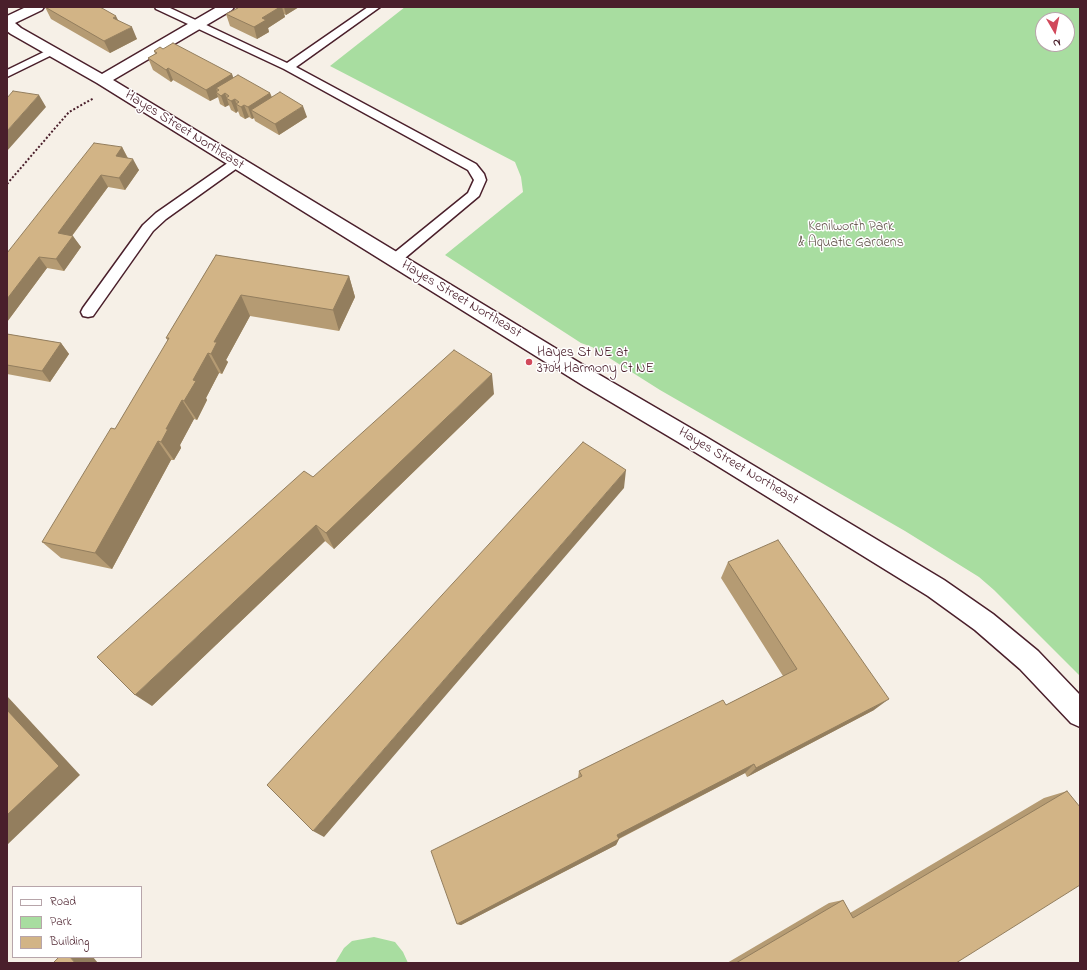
<!DOCTYPE html>
<style>
body{margin:0}
#map{position:relative;width:1087px;height:970px;overflow:hidden;background:#f6f0e7;font-family:"Indie Flower",sans-serif}
canvas{display:block}
.frame{position:absolute;inset:0;border:8px solid #4a1f2b;pointer-events:none}
.legend{position:absolute;left:12px;top:886px;width:130px;height:72px;box-sizing:border-box;background:#fff;border:1px solid #b7a5aa;margin:0;padding:5px 7px;list-style:none;font-size:12px;color:#4a1f2b}
.legend li{display:flex;align-items:center;gap:8px;height:20px}
.legend b{width:20px;border:1px solid #b7a5aa}
.north{position:absolute;left:1035px;top:12px;width:40px;height:40px;box-sizing:border-box;background:#fff;border:1px solid #b7a5aa;border-radius:50%;rotate:171deg;font-size:11px;font-weight:700;line-height:16px;text-align:center;color:#4a1f2b}
.north::after{content:'';display:block;margin:auto;width:14px;height:18px;background:#d1495b;clip-path:polygon(50% 0,100% 100%,50% 72%,0 100%)}
</style>
<div id="map">
<canvas width="1087" height="970"></canvas>
<div class="frame"></div>
<ul class="legend">
<li><b style="height:5px;background:#fff"></b>Road</li>
<li><b style="height:11px;background:#a8dda0"></b>Park</li>
<li><b style="height:11px;background:#d2b486"></b>Building</li>
</ul>
<div class="north">N</div>
</div>
<script>
const ctx = document.querySelector('canvas').getContext('2d');
ctx.lineJoin = 'round';
function fillPath(path, color) { ctx.fillStyle = color; ctx.fill(path, 'evenodd'); }
const poly = rows => new Path2D(rows.map(r => 'M' + r).join(''));
function trace(path, color, width, dash) { ctx.strokeStyle = color; ctx.lineWidth = width; ctx.lineCap = dash ? 'butt' : 'round'; ctx.setLineDash(dash || []); ctx.stroke(path); }
function drawText(font, color, halo, rows, align = 'center') {
  ctx.font = font + ' "Indie Flower",sans-serif'; ctx.lineWidth = 3; ctx.setLineDash([]); ctx.textBaseline = 'middle'; ctx.strokeStyle = halo; ctx.fillStyle = color; for (const [text, x, y, turn = 0] of rows) {
    ctx.save(); ctx.translate(x, y); ctx.rotate((+turn || 0) * Math.PI / 180); ctx.textAlign = isNaN(turn) ? turn : align; if (halo) ctx.strokeText(text, 0, 0); ctx.fillText(text, 0, 0); ctx.restore();
  }
}
const green = poly([
 [405,7,1080,7,1080,676,994,590,979,577,905,531,660,390,592,347,581,343,445,255,523,192,521,177,515,162,330,66],
 [1043,20,1067,20,1067,44,1043,44],
 [374,937,395,942,403,952,408,963,335,963,344,948,352,941]
]);
const path = poly([
 [7,184,69,112,94,98]
]);
const lane = poly([
 [155,7,168,7,287,63,368,7,380,7,296,67,476,164,484,174,486,180,479,196,399,263,394,265,389,263,387,260,389,257,468,193,474,180,468,170,284,69,156,9,155,7],
 [52,48,57,51,56,53,7,77,7,70,52,48],
 [236,159,240,160,242,163,240,166,166,219,153,231,93,316,88,317,83,316,81,312,83,308,143,225,156,213,232,160,236,159]
]);
const street = poly([
 [26,7,44,7,42,10,15,23,21,28,102,74,217,7,234,7,232,10,113,80,598,374,706,437,944,580,993,614,1038,651,1080,695,1080,727,1071,723,1020,669,975,630,928,596,690,449,584,386,97,83,11,34,7,31,7,16,26,7]
]);
const wall = poly([
 [45,7,118,20,137,39,110,53,51,19],
 [235,7,299,7,286,15,284,14,285,17,268,28,269,32,257,39,230,26,226,14,236,9],
 [163,49,232,74,233,78,270,93,272,97,307,117,279,135,255,121,254,118,252,119,249,117,245,119,240,116,238,111,236,113,231,110,229,105,225,107,220,104,218,97,210,101,173,80,171,82,153,70,148,58,155,54,154,51],
 [122,147,128,158,139,170,125,190,108,187,72,236,81,247,64,271,47,268,7,322,7,253],
 [216,255,349,276,355,297,339,331,250,316,226,360,228,362,222,374,219,373,206,398,207,400,197,420,194,419,180,445,181,448,174,460,171,460,112,569,61,558,42,542,115,429,168,341,166,338],
 [7,334,61,343,69,354,50,382,7,374],
 [494,394,334,549,325,541,152,706,313,477],
 [728,562,874,710,747,777,745,773,619,839,616,845,461,925,457,924,578,778,579,771,726,705,783,676,721,578],
 [1067,791,956,963,727,963,829,903,843,900,850,913,1044,798]
]);
const shadedWall = poly([
 [280,7,282,7,285,17,268,28,269,32,257,39,254,27,262,18],
 [284,7,299,7,286,15],
 [116,16,122,28,113,18],
 [132,27,137,39,110,53,104,41],
 [168,68,173,80,171,82,166,70],
 [232,74,236,86,219,90,216,88,218,94,216,92,218,97,210,101,206,90],
 [225,93,229,105,225,107,221,96],
 [270,93,274,105,251,110,254,118,252,119,248,107],
 [39,95,46,107,7,151,7,131],
 [235,99,238,111,236,113,231,101],
 [244,105,249,117,245,119,241,107],
 [303,106,307,117,279,135,275,124],
 [122,147,128,159,116,156],
 [133,159,139,170,125,190,119,178],
 [101,175,108,187,65,245,58,233],
 [73,236,81,247,64,271,56,259],
 [39,257,47,268,7,322,7,299],
 [349,276,355,297,339,331,333,310],
 [241,295,250,316,226,360,228,362,222,374,211,354,214,342],
 [61,343,69,354,50,382,42,371],
 [208,353,219,373,206,398,207,400,197,420,184,401,193,380],
 [492,374,494,394,334,549,326,533],
 [182,400,194,419,180,445,181,448,174,460,161,442,166,429],
 [158,441,171,460,112,569,95,553],
 [626,470,624,488,324,837,313,831],
 [316,525,325,541,152,706,135,695],
 [7,696,80,775,7,845],
 [889,699,874,710,747,777,756,768],
 [754,764,745,773,614,841,617,835],
 [619,839,616,845,461,925,457,924],
 [70,957,93,957,98,963,75,963]
]);
const building = poly([
 [45,7,100,7,116,16,113,18,132,27,104,41,45,7],
 [237,7,280,7,262,18,266,20,254,27,226,14,238,8,237,7],
 [173,43,232,74,206,90,168,68,166,70,148,58,157,53,154,51,160,47,163,49,173,43],
 [238,75,270,93,248,107,244,105,241,107,236,104,239,102,235,99,231,101,226,98,229,96,225,93,221,96,216,92,219,90,216,88,238,75],
 [13,91,39,95,7,131,7,98,13,91],
 [280,92,303,106,275,124,251,110,280,92],
 [94,143,122,147,116,156,133,159,119,178,101,175,58,233,73,236,56,259,39,257,7,299,7,253,94,143],
 [216,255,349,276,333,310,241,295,214,342,217,342,211,354,208,353,193,380,196,381,184,401,182,400,166,429,168,429,161,442,158,441,95,553,42,542,111,428,115,429,169,338,166,338,216,255],
 [7,334,61,343,42,371,7,365,7,334],
 [454,350,492,374,326,533,316,525,135,695,97,657,304,471,313,477,454,350],
 [583,442,626,470,313,831,267,785,583,442],
 [778,540,889,699,756,768,754,764,617,835,619,839,457,924,431,851,582,776,579,771,723,700,726,705,797,669,728,562,778,540],
 [7,710,59,766,7,815,7,710],
 [1067,791,1080,807,1080,885,956,963,736,963,843,900,853,918,1067,791],
 [59,957,70,957,75,963,53,963,59,957]
]);
const markers = [
 [529,362,4,"#d1495b"]
];
const streetNames = [
 ["Hayes Street Northeast",184,131,32],
 ["Hayes Street Northeast",461,300,31],
 ["Hayes Street Northeast",738,467,31]
];
const parkNames = [
 ["Kenilworth Park",851,228],
 ["& Aquatic Gardens",851,244]
];
const poiNames = [
 ["Hayes St NE at",537,354],
 ["3704 Harmony Ct NE",537,370]
];
fillPath(green, '#a8dda0');
trace(lane, '#4a1f2b', 3);
trace(street, '#4a1f2b', 3);
trace(path, '#4a1f2b', 2, [2, 2]);
fillPath(lane, '#fff');
fillPath(street, '#fff');
fillPath(wall, '#b59b73');
fillPath(shadedWall, '#937e5e');
fillPath(building, '#d2b486');
trace(building, '#937e5e', 1);
for (const [x, y, r, color] of markers) { const dot = new Path2D(); dot.arc(x, y, r, 0, 2 * Math.PI); ctx.fillStyle = color; ctx.fill(dot); trace(dot, '#fff', 1.5); }
drawText('14px', '#4a1f2b', '#fff', streetNames);
drawText('14px', '#66584e', '#fff', parkNames);
drawText('14px', '#4a1f2b', '#fff', poiNames, 'left');
</script>
